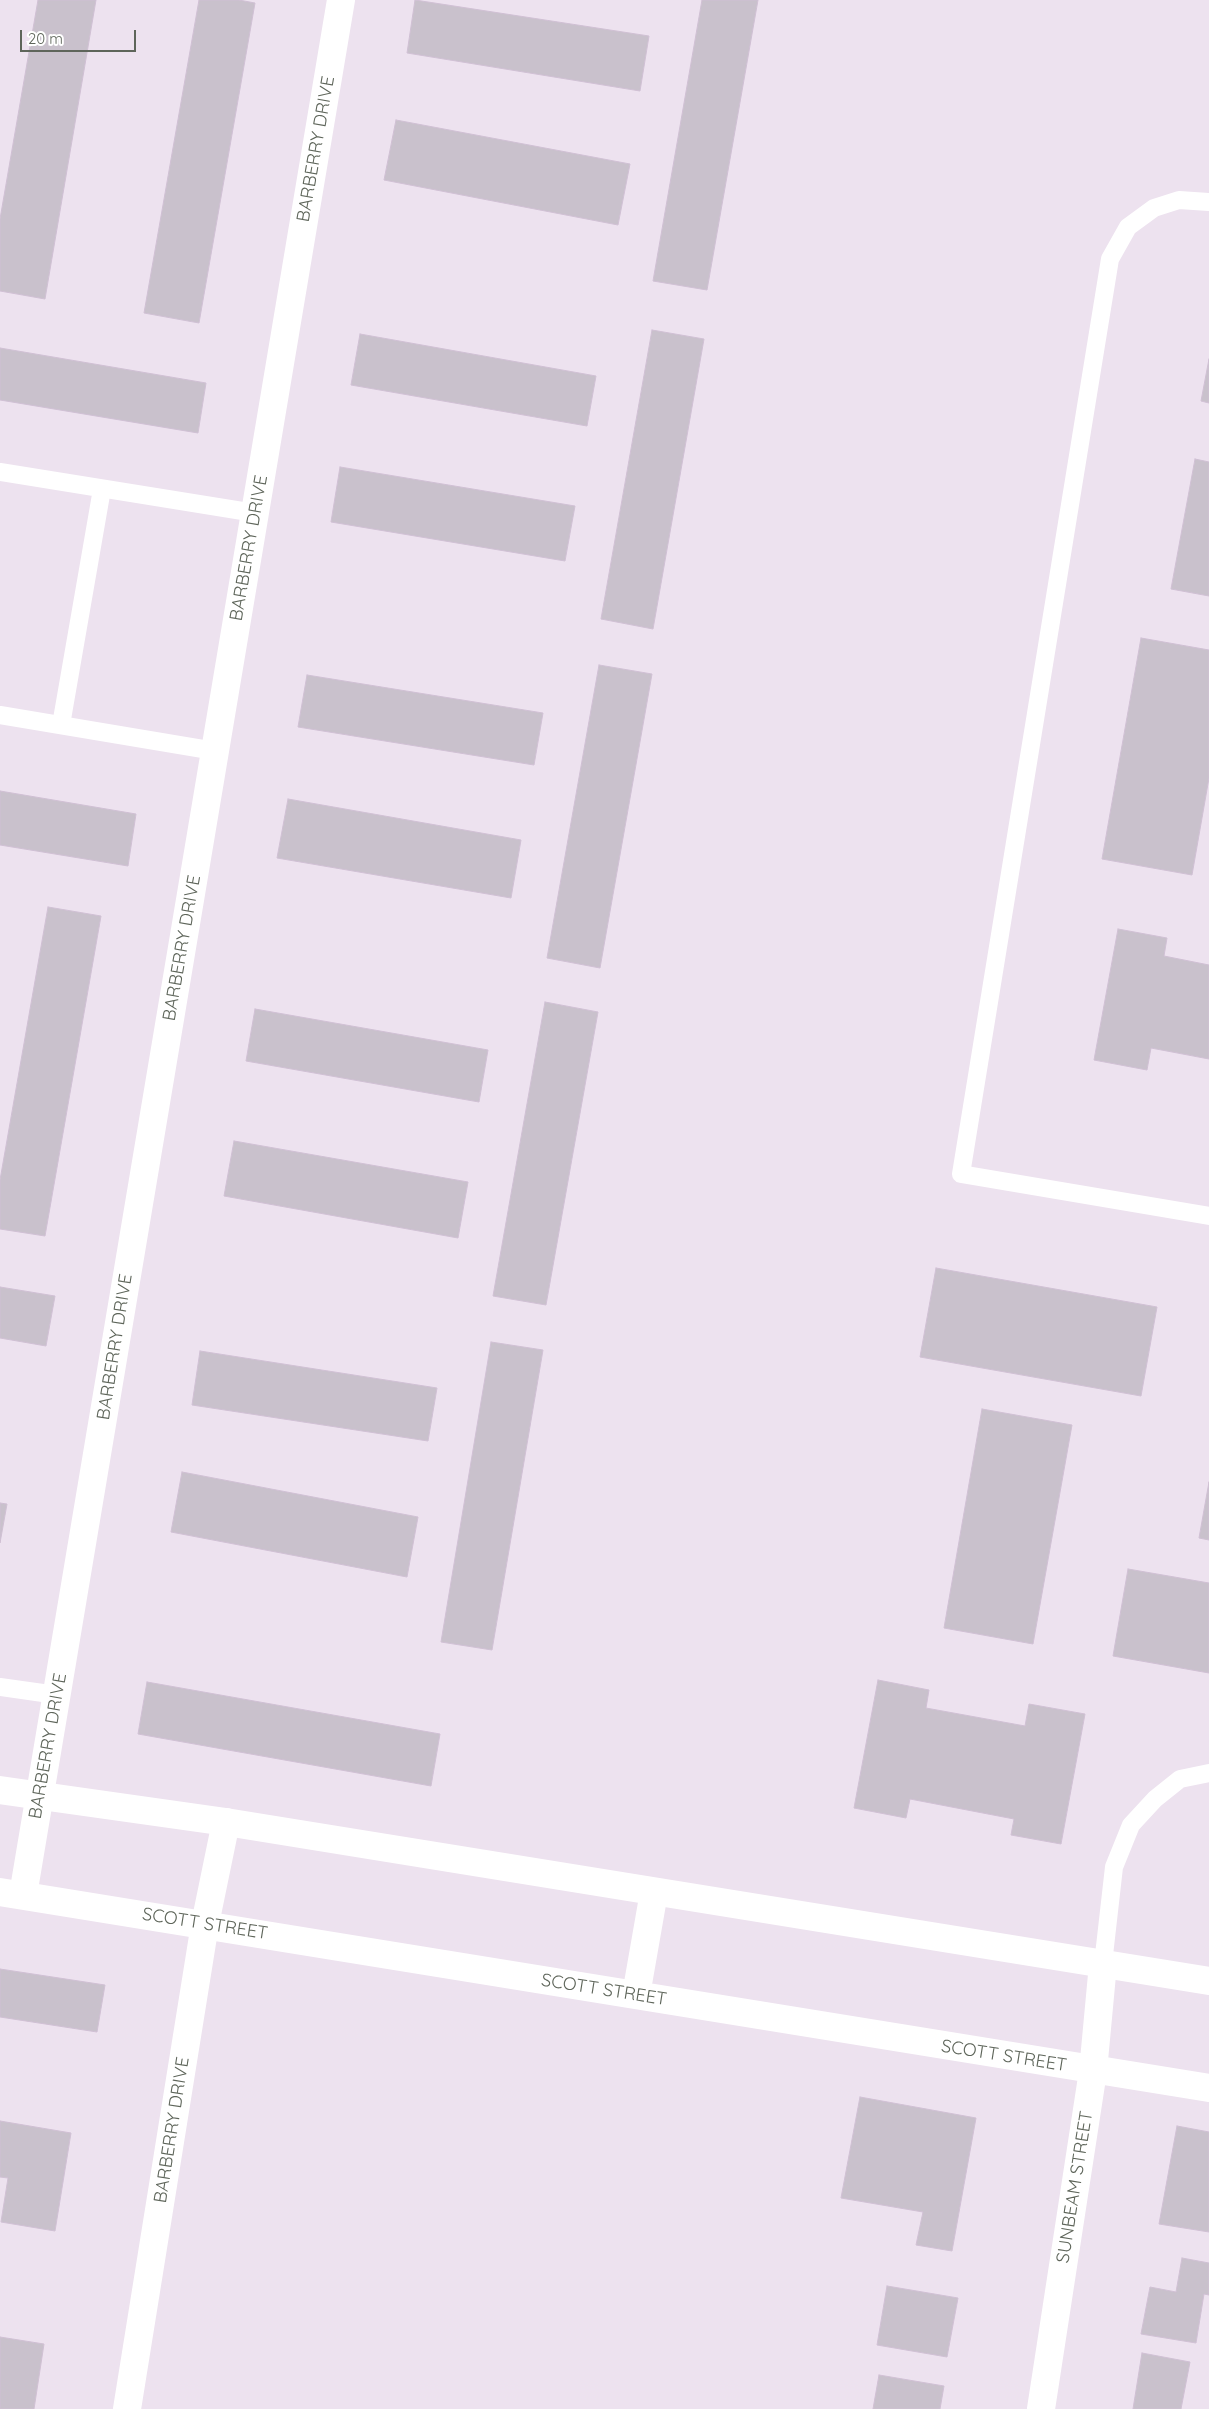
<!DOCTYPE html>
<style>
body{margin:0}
#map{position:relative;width:1209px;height:2409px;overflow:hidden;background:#ede2ef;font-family:Quicksand,sans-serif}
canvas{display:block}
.scale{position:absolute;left:20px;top:30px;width:116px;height:22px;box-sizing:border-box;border:2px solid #5e655a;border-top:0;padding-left:6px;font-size:15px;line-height:18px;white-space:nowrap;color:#5e655a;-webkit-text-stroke:4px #fff;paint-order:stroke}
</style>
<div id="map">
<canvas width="1209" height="2409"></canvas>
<div class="scale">20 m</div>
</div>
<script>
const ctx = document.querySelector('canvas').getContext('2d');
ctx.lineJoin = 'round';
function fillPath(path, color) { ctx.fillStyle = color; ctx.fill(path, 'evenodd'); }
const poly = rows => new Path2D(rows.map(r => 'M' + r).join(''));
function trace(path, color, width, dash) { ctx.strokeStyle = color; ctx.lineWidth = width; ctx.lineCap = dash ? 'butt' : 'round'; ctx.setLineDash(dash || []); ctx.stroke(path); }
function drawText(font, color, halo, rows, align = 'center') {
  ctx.font = font + ' Quicksand,sans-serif'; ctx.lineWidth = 4.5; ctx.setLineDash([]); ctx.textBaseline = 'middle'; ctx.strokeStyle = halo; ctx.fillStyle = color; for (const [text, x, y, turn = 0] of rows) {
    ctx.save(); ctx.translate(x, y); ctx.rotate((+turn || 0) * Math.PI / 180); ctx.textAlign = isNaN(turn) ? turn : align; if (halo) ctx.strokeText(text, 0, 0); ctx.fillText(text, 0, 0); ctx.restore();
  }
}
const building = poly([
 [38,0,96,0,45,299,0,291,0,219,38,0],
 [199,0,239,0,255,3,199,323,144,313,199,0],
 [415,0,649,36,640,91,407,53,415,0],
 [702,0,758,0,707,290,653,281,702,0],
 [396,120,630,164,618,225,384,180,396,120],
 [652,330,704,339,653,629,601,619,652,330],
 [360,334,596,376,587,426,351,385,360,334],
 [0,348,206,383,198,433,0,400,0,348],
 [1209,359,1209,403,1201,401,1209,359],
 [1195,459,1209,462,1209,596,1171,589,1195,459],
 [340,467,575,506,565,561,331,522,340,467],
 [1141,638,1209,650,1209,778,1192,875,1102,859,1141,638],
 [599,665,652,674,600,968,547,958,599,665],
 [307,675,543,713,534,765,298,727,307,675],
 [0,791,136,814,128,866,0,845,0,791],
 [288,799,521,840,511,898,277,858,288,799],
 [48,907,101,916,45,1236,0,1229,0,1180,48,907],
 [1118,929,1167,938,1164,956,1209,965,1209,1059,1151,1048,1147,1070,1094,1060,1118,929],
 [545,1002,598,1012,546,1305,493,1296,545,1002],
 [255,1009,488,1050,479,1102,246,1061,255,1009],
 [234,1141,468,1182,458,1238,224,1196,234,1141],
 [936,1268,1157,1307,1141,1396,920,1357,936,1268],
 [0,1287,55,1296,46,1346,0,1338,0,1287],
 [491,1342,543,1350,492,1650,441,1642,491,1342],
 [200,1351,437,1388,428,1441,192,1405,200,1351],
 [982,1409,1072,1425,1033,1644,944,1628,982,1409],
 [182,1472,418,1517,407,1577,171,1532,182,1472],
 [1209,1482,1209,1540,1199,1538,1209,1482],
 [0,1503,7,1504,0,1543,0,1503],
 [1128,1569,1209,1583,1209,1673,1113,1656,1128,1569],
 [878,1680,929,1690,926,1708,1025,1726,1029,1704,1085,1714,1061,1844,1011,1835,1014,1819,910,1799,906,1818,854,1808,878,1680],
 [147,1682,440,1734,431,1786,138,1734,147,1682],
 [0,1969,105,1985,97,2032,0,2017,0,1969],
 [860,2097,976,2118,952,2251,916,2245,923,2212,841,2198,860,2097],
 [0,2121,71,2133,55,2231,1,2222,8,2178,0,2177,0,2121],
 [1177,2126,1209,2132,1209,2232,1159,2224,1177,2126],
 [1182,2258,1209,2263,1209,2295,1204,2294,1196,2343,1141,2334,1150,2287,1176,2292,1182,2258],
 [887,2286,958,2298,947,2357,877,2345,887,2286],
 [0,2337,44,2344,34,2409,0,2409,0,2337],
 [1142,2353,1190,2362,1181,2409,1133,2409,1142,2353],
 [879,2375,944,2386,940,2409,873,2409,879,2375]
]);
const lane = poly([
 [1209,202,1179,200,1154,208,1128,227,1110,259,961,1174,1209,1216],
 [0,472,255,513],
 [0,715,215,751],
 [61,725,102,489],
 [0,1687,57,1695],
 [1103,1964,1114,1867,1131,1825,1155,1799,1180,1779,1209,1773]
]);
const street = poly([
 [23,1895,341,0],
 [127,2409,205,1924,226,1822],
 [1041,2409,1093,2071,1103,1964]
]);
const secondary = poly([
 [0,1790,226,1822,1209,1981],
 [0,1892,1209,2088],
 [636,1995,654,1892]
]);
const streetNames = [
 ["BARBERRY DRIVE",316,149,-80],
 ["BARBERRY DRIVE",249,548,-80],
 ["BARBERRY DRIVE",182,948,-80],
 ["BARBERRY DRIVE",115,1347,-81],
 ["BARBERRY DRIVE",48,1746,-80],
 ["SCOTT STREET",205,1924,9],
 ["SCOTT STREET",604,1990,9],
 ["SCOTT STREET",1004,2056,9],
 ["BARBERRY DRIVE",172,2130,-81],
 ["SUNBEAM STREET",1075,2187,-81]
];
fillPath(building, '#c9c1cc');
trace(building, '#d0c0d4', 1);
trace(lane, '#fff', 18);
trace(street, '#fff', 28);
trace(secondary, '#fff', 28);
drawText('18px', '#5e655a', '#fff', streetNames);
</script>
